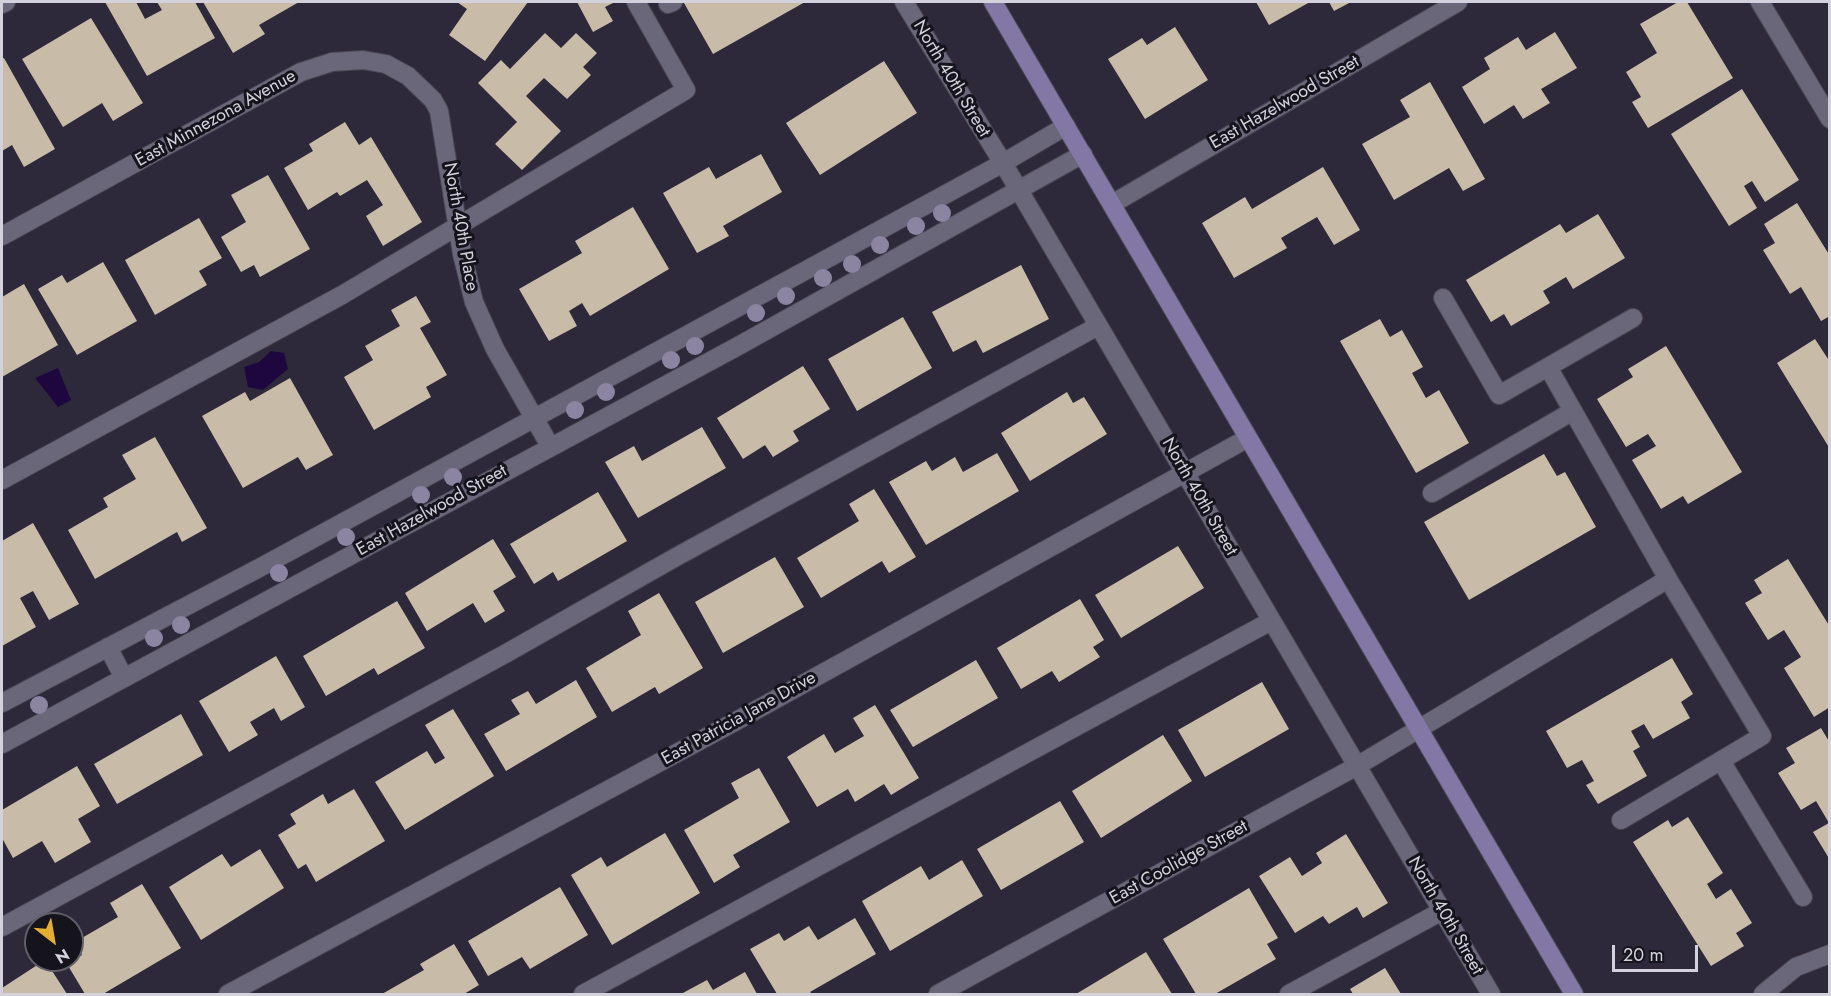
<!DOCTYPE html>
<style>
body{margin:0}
#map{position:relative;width:1831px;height:996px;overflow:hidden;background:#2d293a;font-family:Jost,sans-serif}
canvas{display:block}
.frame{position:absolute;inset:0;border:3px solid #d3d1dc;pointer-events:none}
.north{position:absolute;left:24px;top:912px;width:60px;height:60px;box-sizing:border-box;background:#15131b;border:2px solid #615f68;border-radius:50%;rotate:149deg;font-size:16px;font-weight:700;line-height:24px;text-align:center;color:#d3d1dc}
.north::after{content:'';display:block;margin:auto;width:21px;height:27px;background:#e4ae35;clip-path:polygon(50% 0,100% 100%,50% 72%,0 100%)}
.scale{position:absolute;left:1612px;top:945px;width:86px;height:27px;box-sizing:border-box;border:3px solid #d3d1dc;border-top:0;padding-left:8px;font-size:18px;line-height:21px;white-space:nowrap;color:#d3d1dc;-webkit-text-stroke:4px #15131b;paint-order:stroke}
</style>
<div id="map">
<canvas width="1831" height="996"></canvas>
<div class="frame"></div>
<div class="north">N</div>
<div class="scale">20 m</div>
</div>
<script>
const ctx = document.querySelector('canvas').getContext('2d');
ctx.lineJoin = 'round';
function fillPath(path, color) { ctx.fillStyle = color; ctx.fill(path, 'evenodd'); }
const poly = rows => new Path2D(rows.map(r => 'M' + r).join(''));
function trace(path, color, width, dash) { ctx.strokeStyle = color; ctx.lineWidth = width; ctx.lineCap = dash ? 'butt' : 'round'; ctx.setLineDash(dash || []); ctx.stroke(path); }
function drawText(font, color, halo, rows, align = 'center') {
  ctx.font = font + ' Jost,sans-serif'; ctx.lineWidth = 6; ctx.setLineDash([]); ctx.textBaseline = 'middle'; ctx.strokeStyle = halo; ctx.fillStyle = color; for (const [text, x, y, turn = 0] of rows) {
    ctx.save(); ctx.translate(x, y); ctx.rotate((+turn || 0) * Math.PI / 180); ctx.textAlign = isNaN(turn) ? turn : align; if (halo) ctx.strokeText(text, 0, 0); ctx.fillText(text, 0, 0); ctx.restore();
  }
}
const water = poly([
 [271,351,284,353,288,369,263,390,248,387,244,367,259,362],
 [58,368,71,400,58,407,35,378]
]);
const building = poly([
 [105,2,136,2,145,19,162,10,157,2,195,2,215,38,147,76],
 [203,2,299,2,259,25,265,34,233,53],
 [457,2,528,2,485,61,449,35,467,9],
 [577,2,615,2,605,7,613,21,593,32],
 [687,2,805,2,713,54,684,3],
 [1256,2,1310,2,1269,25],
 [1329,2,1351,2,1334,11],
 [1678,2,1687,2,1733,78,1648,128,1632,102,1641,97,1626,72,1657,53,1640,24],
 [91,18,143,103,113,121,102,103,63,127,22,59],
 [1175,27,1208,80,1145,119,1108,59,1142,38,1147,45],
 [1555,32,1577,68,1541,89,1550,103,1523,119,1514,105,1484,124,1462,87,1490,69,1484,58,1518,37,1526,50],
 [545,33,561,48,576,33,597,53,583,67,591,75,567,99,544,78,526,96,561,131,522,170,495,144,517,122,478,83,501,60,510,69],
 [4,58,55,149,24,167,12,145,2,151,2,59],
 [884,61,917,113,820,175,786,123],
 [1430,82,1485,179,1463,191,1449,168,1394,200,1362,144,1410,117,1400,100],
 [1742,89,1799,180,1765,202,1752,181,1744,186,1757,208,1729,226,1671,134],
 [345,122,359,145,371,137,422,222,383,246,366,216,383,205,367,180,340,196,337,192,308,210,284,168,313,151,309,144],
 [761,154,782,192,723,226,729,236,697,253,663,193,709,167,716,179],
 [1323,167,1360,230,1334,245,1317,217,1281,238,1287,248,1234,278,1202,223,1245,197,1252,209],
 [268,175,310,249,260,277,254,265,241,272,221,237,246,222,231,195],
 [1797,203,1830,256,1830,316,1821,321,1801,287,1790,294,1763,250,1775,243,1764,224],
 [633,207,669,269,590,316,582,303,569,311,577,326,549,341,519,289,582,253,575,241],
 [1598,214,1625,258,1573,289,1566,277,1543,291,1550,303,1511,326,1504,314,1491,322,1466,280,1560,224,1566,233],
 [199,218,222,258,199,271,207,285,155,315,125,260],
 [103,262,137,321,77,355,38,289,62,275,67,283],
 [1021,265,1049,319,983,353,976,340,953,352,932,312],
 [24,284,58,345,2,377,2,297],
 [416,296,431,322,420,328,447,375,426,387,431,397,374,430,344,377,373,360,365,346,400,326,391,310],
 [903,317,932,368,857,411,828,359],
 [1380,319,1390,337,1402,330,1423,367,1412,373,1426,398,1439,390,1469,443,1416,473,1340,341],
 [1815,339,1830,362,1830,449,1777,363],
 [1666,346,1742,472,1688,504,1683,496,1661,509,1632,460,1656,446,1648,434,1626,447,1597,399,1633,377,1628,369],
 [803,366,830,409,793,431,799,441,773,457,765,445,743,459,717,418],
 [290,378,333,455,306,470,298,457,243,488,202,416,245,392,250,401],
 [1067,392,1073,403,1084,397,1107,434,1030,481,1001,433],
 [702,427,726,468,638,518,605,462,634,446,642,461],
 [155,437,207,528,182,542,177,532,95,579,68,530,108,507,103,498,136,479,122,455],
 [997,453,1019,491,926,545,889,482,926,461,932,471,955,457,963,472],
 [1544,454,1557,476,1565,472,1596,527,1469,600,1424,522],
 [874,489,916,557,889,573,882,561,821,598,797,558,859,521,849,504],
 [598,492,627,541,558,581,553,572,534,584,510,544],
 [33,523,79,604,49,620,33,591,20,598,36,627,2,646,2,541],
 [493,539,516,577,493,591,505,611,485,623,473,603,427,631,405,593],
 [1178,546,1204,588,1121,638,1095,595],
 [775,557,804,607,723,653,695,602],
 [1788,559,1830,627,1830,707,1814,717,1784,668,1801,657,1784,630,1768,640,1745,603,1762,593,1754,580],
 [659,593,703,668,659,694,655,687,612,712,586,668,641,635,628,611],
 [1080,599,1104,640,1093,647,1100,657,1059,682,1052,671,1021,689,997,648],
 [397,601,425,648,378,675,374,668,326,696,303,656],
 [276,656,305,707,281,721,274,708,250,722,258,735,229,752,199,701],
 [1672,658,1693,694,1681,702,1690,718,1653,739,1644,724,1631,731,1640,747,1633,751,1647,776,1598,804,1586,785,1594,781,1582,760,1567,768,1546,731],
 [976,660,998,698,913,747,890,710],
 [576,680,597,717,506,771,484,734,520,714,511,700,528,691,536,704],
 [1262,682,1289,729,1205,777,1178,730],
 [875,705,919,778,891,795,884,784,855,802,848,789,817,807,787,757,824,734,835,753,864,736,853,718],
 [453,709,494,776,405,830,375,782,427,751,435,764,445,758,425,725],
 [181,714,203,755,117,804,94,764],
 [1821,728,1830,743,1830,860,1813,832,1829,823,1816,801,1801,810,1778,773,1795,763,1786,748],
 [1163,735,1192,781,1101,838,1072,791],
 [77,766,100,806,78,819,91,842,55,863,42,841,13,858,2,838,2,810],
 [759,768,790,822,733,855,740,867,714,883,684,830,739,798,731,783],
 [354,789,385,841,316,882,306,864,298,869,278,835,296,824,290,814,323,794,328,804],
 [1060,801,1084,842,1001,890,977,849],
 [1688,817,1723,873,1707,884,1716,899,1731,889,1752,923,1736,933,1744,946,1711,966,1633,842,1668,820,1672,827],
 [665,833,700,893,612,945,571,875,601,857,607,867],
 [1346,834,1388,903,1363,918,1357,907,1329,924,1323,916,1295,933,1259,876,1290,857,1302,876,1322,863,1316,853],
 [260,849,284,888,201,940,169,887,222,854,231,867],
 [962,860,983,896,890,951,862,901,921,866,929,880],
 [142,884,181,948,103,994,85,994,67,964,82,955,75,942,118,917,110,903],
 [560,887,588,935,530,969,522,957,488,976,468,941],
 [1249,888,1278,938,1267,944,1276,959,1215,994,1196,994,1163,939],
 [855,918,876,954,810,992,812,994,777,994,750,949,779,933,784,941,809,926,818,940],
 [454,944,479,985,464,994,382,994,424,970,420,964],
 [1146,952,1172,994,1076,994],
 [45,960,67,994,2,994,2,988],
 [1385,968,1401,994,1353,994,1350,989],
 [745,972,757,994,681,994,707,980,713,990]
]);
const minor = poly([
 [904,2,1003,163,1491,994],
 [1760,2,1830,119],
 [2,4,6,2],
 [668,4,673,2],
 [1112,204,1458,2],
 [2,236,301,72,332,62,363,60,386,64,408,76,433,100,439,111,462,254,474,302,495,349,550,446],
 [1443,298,1499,395,1548,367],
 [1633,318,1548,367,1668,579],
 [2,480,342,295,686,90,636,2],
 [1432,493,1573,411],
 [108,647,124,678],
 [2,703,261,567,1003,163,1066,126],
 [2,744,740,345,1083,154],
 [1721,761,1803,897],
 [2,927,505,654,676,557,1098,326],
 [228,994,729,725,1248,438],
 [583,994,1271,621],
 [938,994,1357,766,1668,579,1762,736,1621,820],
 [1289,994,1442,911],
 [1763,994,1796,967,1830,954]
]);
const major = poly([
 [993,2,1574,994]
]);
const trees = [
 [942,213],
 [916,226],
 [880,245],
 [852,264],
 [823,278],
 [786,296],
 [756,313],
 [695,346],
 [671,360],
 [606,392],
 [575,410],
 [453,477],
 [421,495],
 [346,537],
 [279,573],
 [181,625],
 [154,638],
 [39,705]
];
const streetNames = [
 ["North 40th Street",951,79,59],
 ["East Hazelwood Street",1285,103,-30],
 ["East Minnezona Avenue",216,119,-29],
 ["North 40th Place",460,227,80],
 ["North 40th Street",1199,497,60],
 ["East Hazelwood Street",432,511,-29],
 ["East Patricia Jane Drive",739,719,-29],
 ["East Coolidge Street",1179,863,-29],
 ["North 40th Street",1445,916,60]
];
fillPath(water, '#1e073f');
fillPath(building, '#c8bca8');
trace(minor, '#4a4755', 20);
trace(major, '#4a4755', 20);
trace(minor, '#6b677b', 18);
trace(major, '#8378a5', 18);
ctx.fillStyle = '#8b85a1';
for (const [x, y] of trees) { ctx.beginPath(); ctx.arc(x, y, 9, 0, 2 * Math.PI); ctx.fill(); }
drawText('18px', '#d3d1dc', '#15131b', streetNames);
</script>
